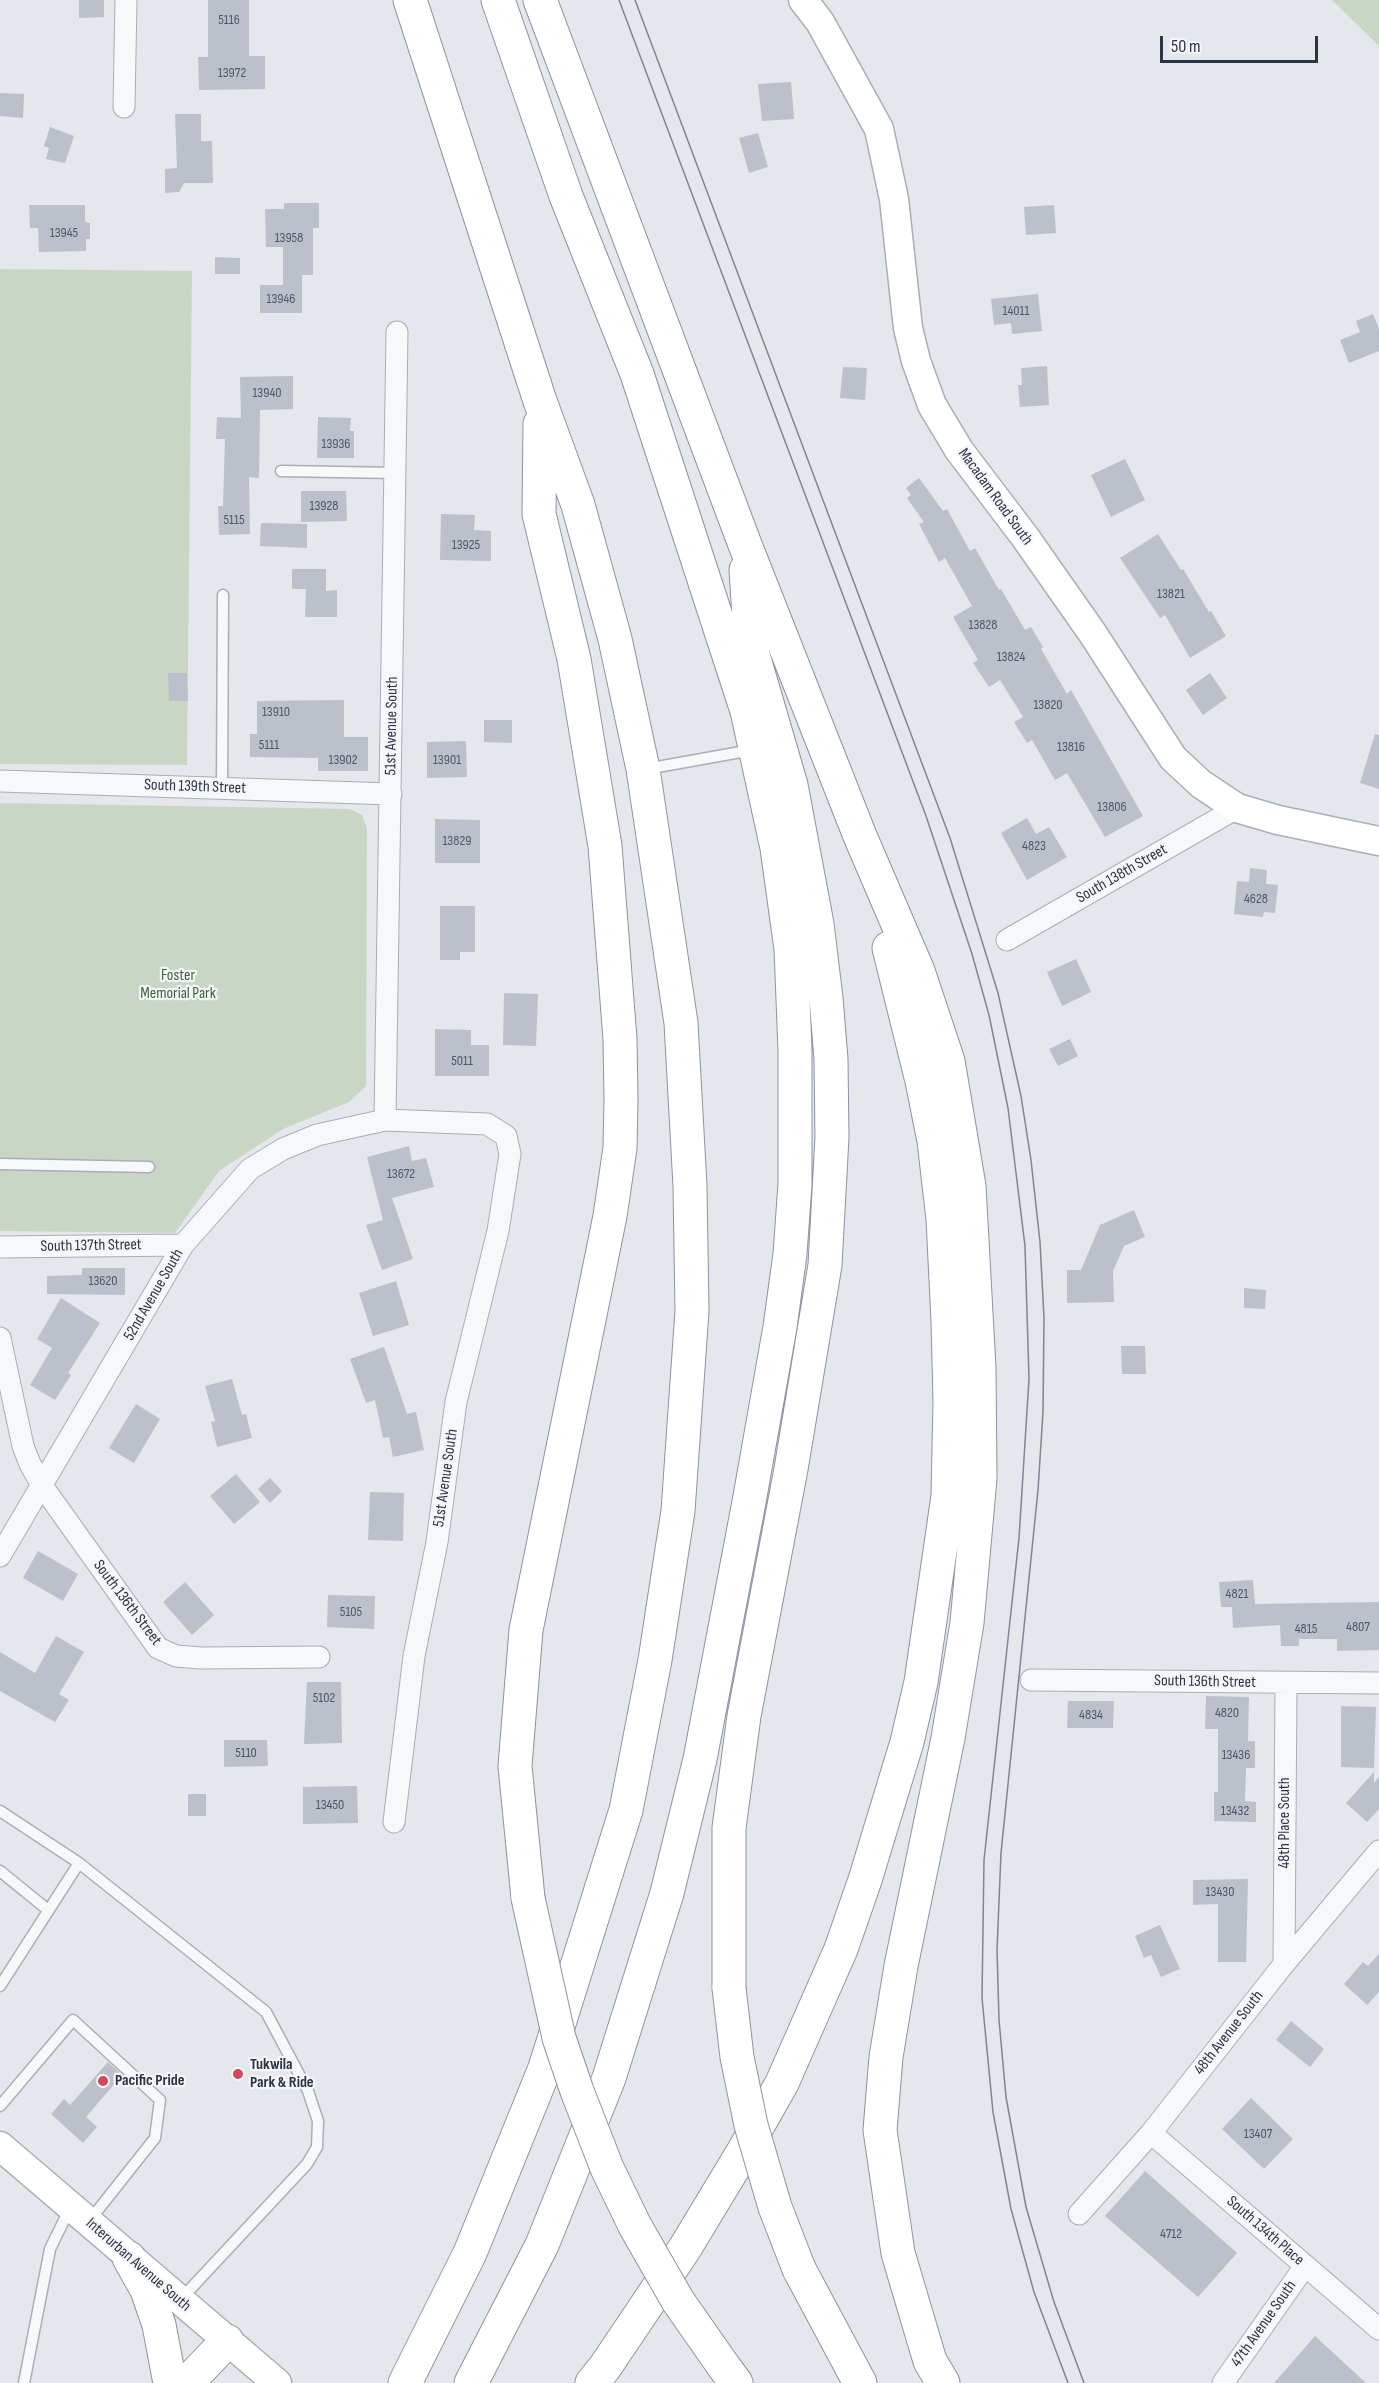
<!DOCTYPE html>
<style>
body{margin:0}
#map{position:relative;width:1379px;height:2383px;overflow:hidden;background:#e4e7ec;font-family:"Sofia Sans Condensed",sans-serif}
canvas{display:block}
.scale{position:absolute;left:1160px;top:36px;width:158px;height:27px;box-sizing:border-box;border:3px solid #2b3445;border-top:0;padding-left:8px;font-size:18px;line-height:21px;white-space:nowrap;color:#2b3445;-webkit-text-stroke:4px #f4f6f9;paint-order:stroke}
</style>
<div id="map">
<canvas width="1379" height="2383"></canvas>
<div class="scale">50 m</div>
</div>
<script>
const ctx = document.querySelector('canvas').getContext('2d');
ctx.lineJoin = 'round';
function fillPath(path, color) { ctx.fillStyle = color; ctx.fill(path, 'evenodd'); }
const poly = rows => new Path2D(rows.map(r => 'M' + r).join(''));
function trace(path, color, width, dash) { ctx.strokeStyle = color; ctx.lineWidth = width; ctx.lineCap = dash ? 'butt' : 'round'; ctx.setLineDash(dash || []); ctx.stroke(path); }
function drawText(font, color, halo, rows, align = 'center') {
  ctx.font = font + ' "Sofia Sans Condensed",sans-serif'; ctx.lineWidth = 4.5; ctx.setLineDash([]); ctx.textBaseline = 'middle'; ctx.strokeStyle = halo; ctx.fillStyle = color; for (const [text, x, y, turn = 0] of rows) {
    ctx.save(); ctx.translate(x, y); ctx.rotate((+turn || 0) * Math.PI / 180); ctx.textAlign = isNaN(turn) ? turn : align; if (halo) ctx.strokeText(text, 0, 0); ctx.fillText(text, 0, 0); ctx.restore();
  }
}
const green = poly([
 [1332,0,1379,0,1379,46],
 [0,269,192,271,187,765,0,764],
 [0,803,350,809,362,815,367,829,366,1086,349,1102,283,1129,219,1171,175,1233,0,1231]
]);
const building = poly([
 [79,0,104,0,104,17,79,18],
 [208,0,249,0,249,56,265,56,265,89,199,90,198,57,208,57],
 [791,82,794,119,762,121,758,84],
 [0,93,24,94,23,118,0,116],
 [175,114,201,114,201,141,212,141,213,183,184,183,179,192,165,193,165,169,177,168],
 [50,127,74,136,65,163,46,159,49,148,44,146],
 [758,133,768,167,749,173,739,138],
 [284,203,319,203,319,228,313,228,313,275,302,275,302,313,260,313,260,285,283,285,283,247,266,247,265,209,284,209],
 [29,205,85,205,85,222,90,223,90,239,86,239,86,251,39,252,38,228,30,228],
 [1054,205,1056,233,1026,235,1024,207],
 [215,257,240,258,240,274,215,274],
 [1038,294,1042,331,1012,334,1011,323,994,325,991,299],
 [1373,314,1379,329,1379,351,1349,363,1340,340,1360,332,1356,321],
 [1047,366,1049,405,1020,407,1018,385,1022,385,1021,368],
 [843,367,867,368,865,400,840,398],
 [293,376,293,409,260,410,259,478,249,477,250,534,219,535,218,506,223,506,225,439,216,439,217,417,241,418,240,377],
 [318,417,351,418,350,431,354,431,354,458,317,458],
 [1125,459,1145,500,1111,517,1091,475],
 [919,478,943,511,947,509,970,551,975,548,999,590,1001,589,1025,630,1031,627,1043,647,1041,649,1067,694,1071,690,1143,816,1105,837,1067,773,1055,780,1032,740,1027,743,1014,722,1023,717,1000,680,989,687,973,663,978,660,953,617,972,606,945,558,939,562,919,524,924,522,907,498,911,495,906,488],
 [301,491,346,491,347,521,301,522],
 [441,514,475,515,474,530,491,531,491,561,440,560],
 [261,523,307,524,307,548,260,546],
 [1158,534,1181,570,1183,569,1209,612,1211,611,1226,636,1190,658,1165,615,1160,618,1120,558],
 [292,569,326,569,326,591,337,590,337,617,305,617,306,589,292,589],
 [168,673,187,673,188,701,169,701],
 [1210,673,1227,698,1203,715,1186,690],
 [344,700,344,737,368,737,368,771,318,771,318,758,250,757,250,734,257,734,257,701],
 [484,720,512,720,512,743,484,742],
 [1375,734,1379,735,1379,789,1360,783],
 [466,741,467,777,427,778,427,742],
 [1027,818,1036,834,1049,827,1067,857,1027,880,1001,833],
 [435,819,480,820,480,863,435,863],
 [1250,868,1267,870,1266,884,1278,885,1275,913,1264,912,1263,917,1234,914,1237,881,1249,882],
 [440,906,475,906,475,952,460,952,460,960,440,960],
 [1076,959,1091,992,1062,1006,1047,972],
 [504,993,538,994,536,1046,503,1045],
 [435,1029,471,1030,471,1045,489,1045,489,1076,435,1076],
 [1070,1039,1078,1056,1058,1066,1049,1049],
 [409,1146,412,1161,426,1158,434,1187,392,1198,413,1259,382,1270,366,1225,383,1220,367,1157],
 [1134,1210,1145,1237,1124,1246,1113,1271,1114,1302,1067,1303,1067,1270,1081,1270,1100,1225],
 [82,1268,125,1268,125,1295,47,1294,47,1276,82,1275],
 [396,1281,409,1325,373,1336,359,1293],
 [1244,1288,1266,1290,1265,1309,1244,1308],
 [61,1298,100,1323,68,1373,71,1375,55,1400,30,1385,52,1348,37,1339],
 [1121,1346,1145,1346,1146,1374,1122,1374],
 [384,1347,407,1414,416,1412,424,1450,393,1457,389,1437,383,1438,375,1400,366,1403,350,1359],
 [232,1379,242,1415,246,1414,252,1438,217,1447,211,1422,215,1421,205,1386],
 [136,1404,160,1419,134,1463,109,1448],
 [236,1474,260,1502,234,1524,210,1496],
 [270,1478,282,1491,270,1503,258,1489],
 [370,1492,404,1493,403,1541,368,1540],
 [38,1551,78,1574,63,1601,23,1578],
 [1253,1580,1255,1604,1379,1602,1379,1650,1337,1651,1337,1639,1299,1639,1299,1646,1281,1646,1280,1625,1233,1628,1232,1607,1221,1607,1219,1582],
 [185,1582,214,1615,192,1635,163,1602],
 [328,1595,375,1596,374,1629,327,1627],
 [56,1636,84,1652,59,1694,69,1700,55,1722,0,1691,0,1652,35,1673],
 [307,1682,341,1682,342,1743,304,1744],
 [1206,1696,1249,1697,1248,1741,1255,1741,1255,1768,1246,1768,1245,1801,1256,1802,1256,1822,1214,1821,1214,1792,1218,1792,1218,1729,1205,1729],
 [1068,1701,1114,1701,1113,1728,1067,1728],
 [1341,1706,1376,1707,1374,1768,1341,1767],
 [224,1740,267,1740,268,1766,224,1767],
 [1374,1772,1374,1783,1379,1777,1379,1809,1367,1822,1346,1803],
 [357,1786,358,1823,303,1824,303,1787],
 [188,1794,206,1794,206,1816,188,1816],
 [1248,1879,1246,1962,1218,1962,1218,1904,1193,1905,1193,1880],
 [1160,1925,1180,1969,1161,1977,1151,1955,1144,1958,1135,1936],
 [1379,1954,1379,1992,1367,2005,1344,1984,1363,1962,1368,1966],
 [1291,2021,1324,2049,1310,2067,1276,2040],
 [108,2062,122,2075,86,2117,97,2127,83,2143,51,2114,64,2099,70,2105],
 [1251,2098,1293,2139,1264,2169,1222,2129],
 [1145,2171,1237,2253,1198,2297,1105,2216],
 [1315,2336,1366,2383,1274,2383]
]);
const lane = poly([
 [281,471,395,473],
 [646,769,752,750],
 [222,788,223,595],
 [0,1164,149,1167],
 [0,1811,79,1863,266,2012,308,2091,318,2121,317,2147,307,2164,181,2299],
 [0,1871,48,1910],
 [0,1986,79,1863],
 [0,2106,73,2020,160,2100,155,2138,90,2220],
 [24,2383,50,2249,70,2208]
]);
const street = poly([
 [124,107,126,0],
 [0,781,391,794],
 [1007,940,1237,808],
 [385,1120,397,332],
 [0,1247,183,1245],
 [0,1338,23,1446,30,1464,43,1487,158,1648,176,1656,201,1658,319,1657],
 [0,1556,183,1245,250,1169,283,1149,317,1135,385,1120,487,1124,506,1136,510,1154,498,1231,456,1402,437,1542,414,1656,394,1822],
 [1031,1680,1379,1683],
 [1284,1964,1286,1683],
 [1151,2133,1379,2329],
 [1079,2214,1151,2133,1284,1964,1379,1851],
 [1223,2383,1305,2266]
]);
const secondary = poly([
 [803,0,820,22,879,129,894,199,908,328,916,361,932,405,959,450,1025,537,1093,634,1173,758,1201,784,1237,808,1278,820,1379,841],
 [0,2146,277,2383]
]);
const highway = poly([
 [540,0,744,542,860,836,918,971,948,1061,969,1186,979,1368,980,1479,967,1623,948,1738,901,1966,886,2057,880,2130,898,2253,930,2361,943,2383],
 [528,1898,515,1766,526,1630,610,1216,620,1148,621,1100,620,1039,605,846,574,659,539,514,540,424],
 [729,1988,729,1828,744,1716,791,1469,825,1265,832,1137,831,1059,826,998,817,924,791,785,751,648,746,570],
 [129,2258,147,2290,159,2325,170,2383],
 [799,2269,860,2383],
 [722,2364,736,2383],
 [187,2383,227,2341],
 [405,2383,470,2253,545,2068,626,1810,655,1660,678,1511,692,1311,690,1186,681,1023,643,769,615,639,578,505,540,401,410,0],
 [471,2383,542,2245,609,2078,667,1893,700,1759,749,1502,780,1327,790,1254,795,1184,795,1050,791,949,777,848,747,711,637,374,566,196,498,0],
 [592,2383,605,2367,685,2248,743,2152,782,2083,841,1949,865,1880,907,1742,921,1682,948,1496,950,1400,948,1321,943,1219,934,1141,922,1081,889,948]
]);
const tram = poly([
 [619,0,926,816,972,954,989,1015,1008,1108,1025,1246,1029,1379,1019,1538,984,1860,982,1998,993,2112,1011,2209,1034,2292,1068,2383],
 [635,0,950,838,998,993,1021,1096,1031,1160,1040,1242,1044,1318,1043,1412,1038,1490,1001,1853,997,1950,999,2020,1006,2097,1026,2207,1054,2302,1084,2383]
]);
const highwayBridge = poly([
 [528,1898,559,2038,577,2091,607,2168,635,2226,678,2301,722,2364],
 [729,1988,737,2057,751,2125,775,2207,799,2269]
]);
const markers = [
 [238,2074,6,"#d1495b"],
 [103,2081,6,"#d1495b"]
];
const numberNames = [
 ["5116",229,20],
 ["13972",232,73],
 ["13945",64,233],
 ["13958",289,238],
 ["13946",281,299],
 ["14011",1016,311],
 ["13940",267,393],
 ["13936",336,444],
 ["13928",324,506],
 ["5115",234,520],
 ["13925",466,545],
 ["13821",1171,594],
 ["13828",983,625],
 ["13824",1011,657],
 ["13820",1048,705],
 ["13910",276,712],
 ["5111",269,745],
 ["13816",1071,747],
 ["13902",343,760],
 ["13901",447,760],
 ["13806",1112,807],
 ["13829",457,841],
 ["4823",1034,846],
 ["4628",1256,899],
 ["5011",462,1061],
 ["13672",401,1174],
 ["13620",103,1281],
 ["4821",1237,1594],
 ["5105",351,1612],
 ["4807",1358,1627],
 ["4815",1306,1629],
 ["5102",324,1698],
 ["4820",1227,1713],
 ["4834",1091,1715],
 ["5110",246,1753],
 ["13436",1236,1755],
 ["13450",330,1805],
 ["13432",1235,1811],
 ["13430",1220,1892],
 ["13407",1258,2134],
 ["4712",1171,2234]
];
const streetNames = [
 ["Macadam Road South",995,497,54],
 ["51st Avenue South",392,726,-89],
 ["South 139th Street",195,787,2],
 ["South 138th Street",1122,874,-30],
 ["South 137th Street",91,1246,-1],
 ["52nd Avenue South",154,1295,-60],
 ["51st Avenue South",446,1478,-82],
 ["South 136th Street",127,1603,53],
 ["South 136th Street",1205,1682,1],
 ["48th Place South",1285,1823,-90],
 ["48th Avenue South",1229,2033,-52],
 ["South 134th Place",1265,2231,41],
 ["Interurban Avenue South",138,2265,41],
 ["47th Avenue South",1264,2324,-55]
];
const parkNames = [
 ["Foster",178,976],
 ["Memorial Park",178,994]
];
const poiNames = [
 ["Tukwila",250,2065],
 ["Park & Ride",250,2083],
 ["Pacific Pride",115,2081]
];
fillPath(green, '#c9d6c5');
fillPath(building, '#bbc0ca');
trace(lane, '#a9aeb7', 13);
trace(street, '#a9aeb7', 23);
trace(secondary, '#a9aeb7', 31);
trace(highway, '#8b94a3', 35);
trace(lane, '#f7f8fa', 10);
trace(street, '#f7f8fa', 21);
trace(secondary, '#fff', 28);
trace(highway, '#fff', 33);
trace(tram, '#7d8696', 1.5);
trace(highwayBridge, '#8b94a3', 35, []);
trace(highwayBridge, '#fff', 33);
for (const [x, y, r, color] of markers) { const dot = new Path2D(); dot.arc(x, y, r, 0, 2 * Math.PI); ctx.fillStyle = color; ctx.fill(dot); trace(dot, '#f4f6f9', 2); }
drawText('14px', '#4f5766', null, numberNames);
drawText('16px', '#2b3445', '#f4f6f9', streetNames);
drawText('16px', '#3f6138', '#f4f6f9', parkNames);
drawText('bold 16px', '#2b3445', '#f4f6f9', poiNames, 'left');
</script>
